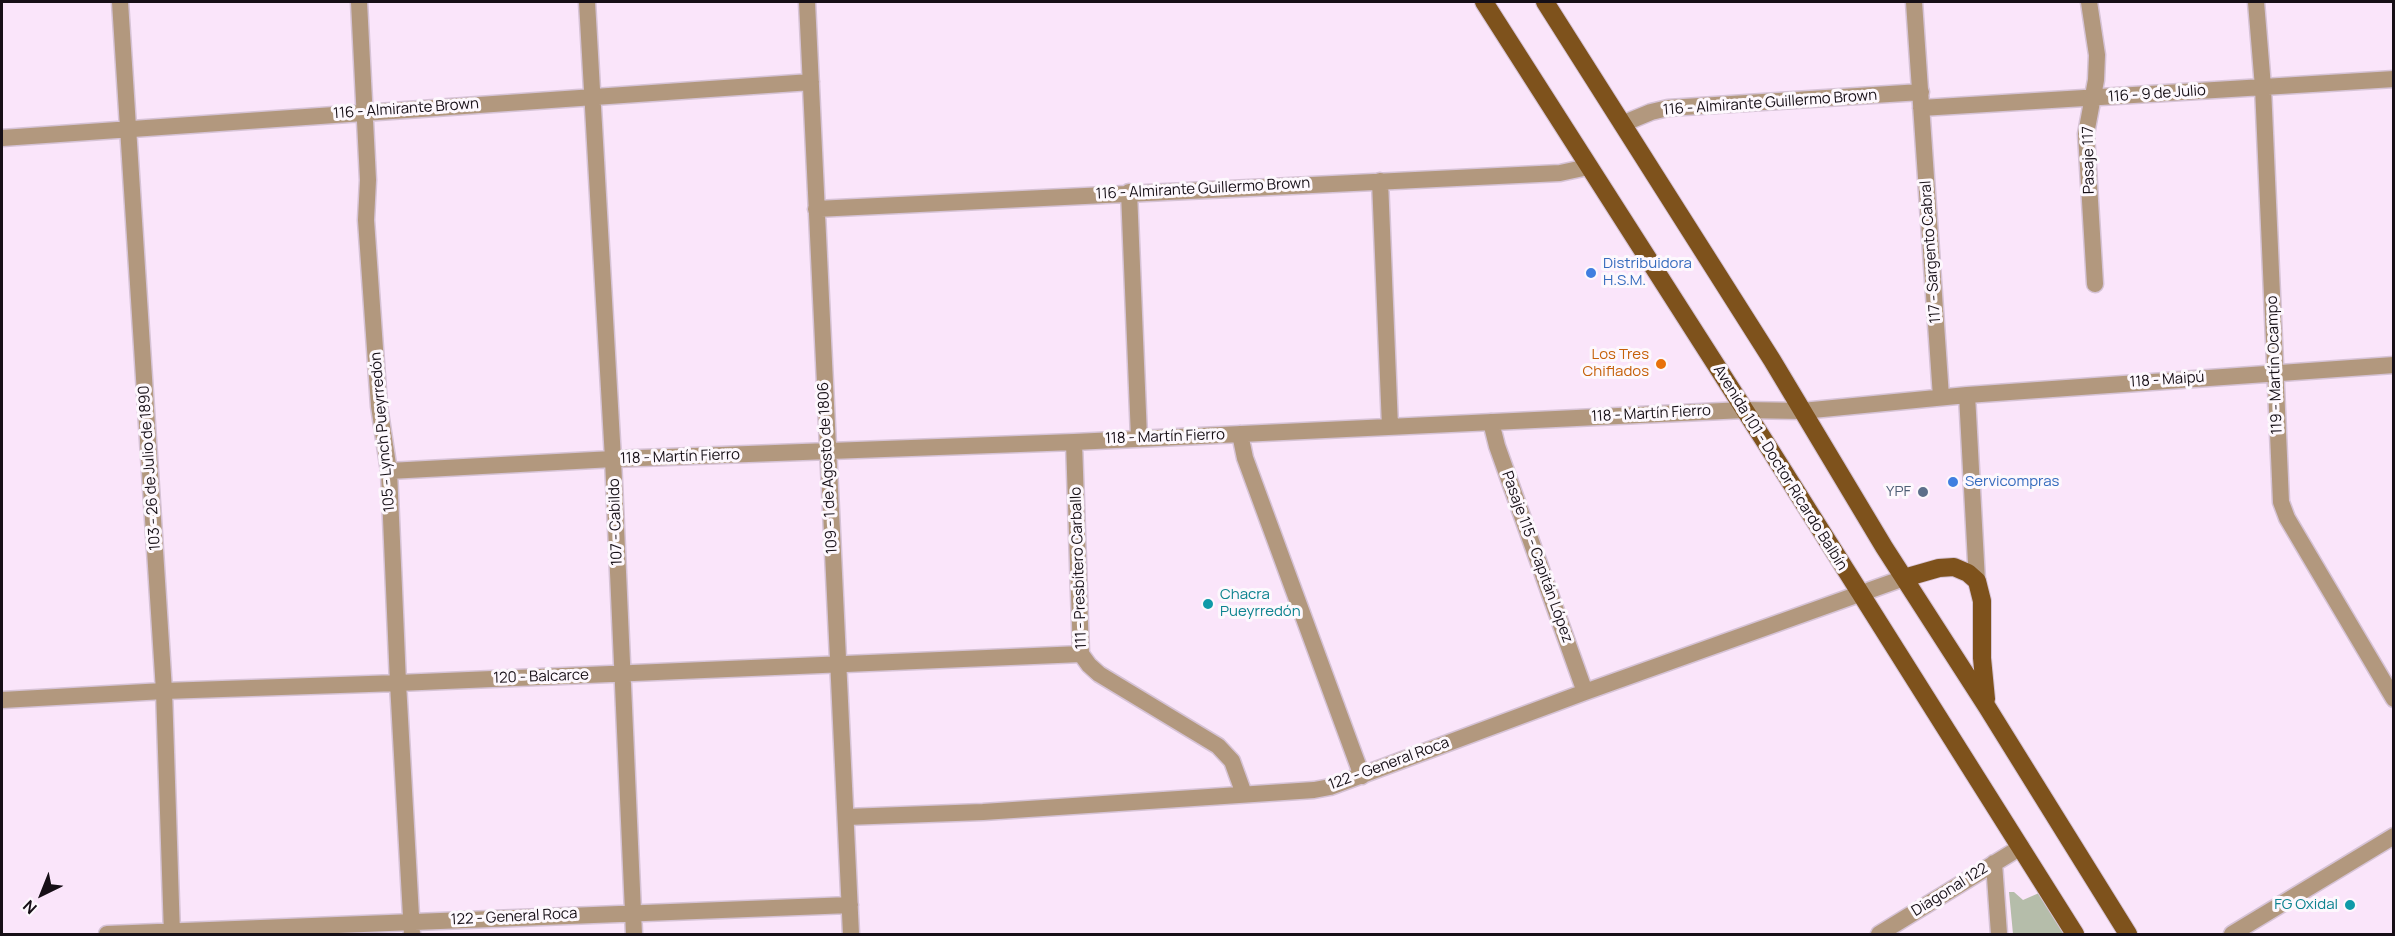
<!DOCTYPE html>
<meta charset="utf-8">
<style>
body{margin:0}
#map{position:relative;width:2395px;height:936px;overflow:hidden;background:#fae5fa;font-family:Manrope,sans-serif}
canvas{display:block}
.frame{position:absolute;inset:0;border:3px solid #160f16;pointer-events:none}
.north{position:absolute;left:12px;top:864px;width:60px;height:60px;-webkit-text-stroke:4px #fdf8fd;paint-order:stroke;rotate:223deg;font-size:16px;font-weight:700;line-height:24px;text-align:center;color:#160f16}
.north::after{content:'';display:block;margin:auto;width:21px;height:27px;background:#160f16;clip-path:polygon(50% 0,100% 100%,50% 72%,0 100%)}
</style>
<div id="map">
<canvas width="2395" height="936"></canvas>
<div class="frame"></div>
<div class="north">N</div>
</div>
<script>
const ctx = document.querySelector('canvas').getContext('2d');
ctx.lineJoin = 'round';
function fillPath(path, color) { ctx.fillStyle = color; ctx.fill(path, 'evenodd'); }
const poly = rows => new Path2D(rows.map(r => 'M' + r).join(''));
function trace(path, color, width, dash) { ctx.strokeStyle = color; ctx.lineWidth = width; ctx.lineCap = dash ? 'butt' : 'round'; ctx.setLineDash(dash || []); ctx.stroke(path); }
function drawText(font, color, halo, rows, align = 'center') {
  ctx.font = font + ' Manrope,sans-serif'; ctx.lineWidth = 6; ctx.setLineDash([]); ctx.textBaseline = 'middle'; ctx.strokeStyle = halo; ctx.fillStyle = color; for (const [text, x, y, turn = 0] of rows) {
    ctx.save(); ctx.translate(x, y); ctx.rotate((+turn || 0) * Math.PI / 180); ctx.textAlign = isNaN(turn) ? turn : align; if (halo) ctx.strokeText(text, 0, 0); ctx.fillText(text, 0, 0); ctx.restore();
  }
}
const green = poly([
 [2009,892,2014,892,2023,900,2039,893,2065,934,2013,934]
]);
const minor = poly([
 [120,2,164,691,172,934],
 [359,2,368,180,366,220,379,406,389,471,398,683,412,934],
 [587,2,613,459,634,934],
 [807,2,851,934],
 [1914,2,1941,397],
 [2089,2,2097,55,2096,80,2086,134,2095,284],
 [2256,2,2263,87,2281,502,2287,518,2394,699],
 [1921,108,2394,79],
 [1622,124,1651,112,1668,108,1921,92],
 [2,138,811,82],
 [1380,181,1390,427],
 [1129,192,1139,437],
 [816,209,1560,173,1588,167],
 [1967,395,1977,581],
 [1491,422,1497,446,1585,692],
 [1240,434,1245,458,1362,776],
 [1074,442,1081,654,1089,665,1099,674,1218,746,1232,761,1244,794],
 [389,471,613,459,1074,442,1744,410,1802,411,1967,395,2394,365],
 [2,700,164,691,398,683,1081,654],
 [846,817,983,812,1314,790,1330,787,1585,692,1904,578],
 [1994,863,1999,934],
 [107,934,850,905],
 [1879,934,2021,847],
 [2232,934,2394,836]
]);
const major = poly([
 [1484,2,1769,448,2075,934],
 [1545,2,1772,360,1884,547,1987,707,2128,934],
 [1904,578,1939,568,1954,567,1968,573,1977,581,1982,601,1982,658,1986,699]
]);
const markers = [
 [1591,273,6,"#3f7fe0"],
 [1661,364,6,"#e8710a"],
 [1953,482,6,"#3f7fe0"],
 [1923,492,6,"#5c6f8a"],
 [1208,604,6,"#0f9aa8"],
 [2350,905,6,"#0f9aa8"]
];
const streetNames = [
 ["116 - 9 de Julio",2157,94,-4],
 ["116 - Almirante Guillermo Brown",1770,103,-4],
 ["116 - Almirante Brown",406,109,-4],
 ["Pasaje 117",2089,160,-91],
 ["116 - Almirante Guillermo Brown",1203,189,-3],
 ["117 - Sargento Cabral",1931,252,-94],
 ["119 - Martín Ocampo",2275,365,-92],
 ["118 - Maipú",2167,380,-4],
 ["118 - Martín Fierro",1651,414,-3],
 ["105 - Lynch Pueyrredón",383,432,-95],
 ["118 - Martín Fierro",1165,437,-2],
 ["118 - Martín Fierro",680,457,-2],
 ["103 - 26 de Julio de 1890",150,468,-94],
 ["109 - 1 de Agosto de 1806",828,468,-93],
 ["Avenida 101 - Doctor Ricardo Balbín",1780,468,58],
 ["107 - Cabildo",616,522,-92],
 ["Pasaje 115 - Capitán López",1537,557,70],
 ["111 - Presbítero Carballo",1079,568,-92],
 ["120 - Balcarce",541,677,-2],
 ["122 - General Roca",1389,764,-20],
 ["Diagonal 122",1950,890,-32],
 ["122 - General Roca",514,917,-3]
];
const shopNames = [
 ["Distribuidora",1603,264],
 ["H.S.M.",1603,281],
 ["Servicompras",1965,482]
];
const foodNames = [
 ["Los Tres",1649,355],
 ["Chiflados",1649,372]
];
const serviceNames = [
 ["YPF",1911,492]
];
const cultureNames = [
 ["Chacra",1220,595],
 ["Pueyrredón",1220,612],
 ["FG Oxidal",2338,905,"right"]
];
fillPath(green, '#b5bdaa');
trace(minor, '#d6c3d6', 19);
trace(major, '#d6c3d6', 20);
trace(minor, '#b2987e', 16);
trace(major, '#7e521c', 18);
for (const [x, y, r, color] of markers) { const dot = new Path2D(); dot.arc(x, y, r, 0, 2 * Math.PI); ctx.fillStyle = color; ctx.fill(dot); trace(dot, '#fdf8fd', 2); }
drawText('15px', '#160f16', '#fdf8fd', streetNames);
drawText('15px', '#366cbe', '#fdf8fd', shopNames, 'left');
drawText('15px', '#c56008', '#fdf8fd', foodNames, 'right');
drawText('15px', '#4e5e75', '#fdf8fd', serviceNames, 'right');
drawText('15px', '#0d838f', '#fdf8fd', cultureNames, 'left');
</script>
